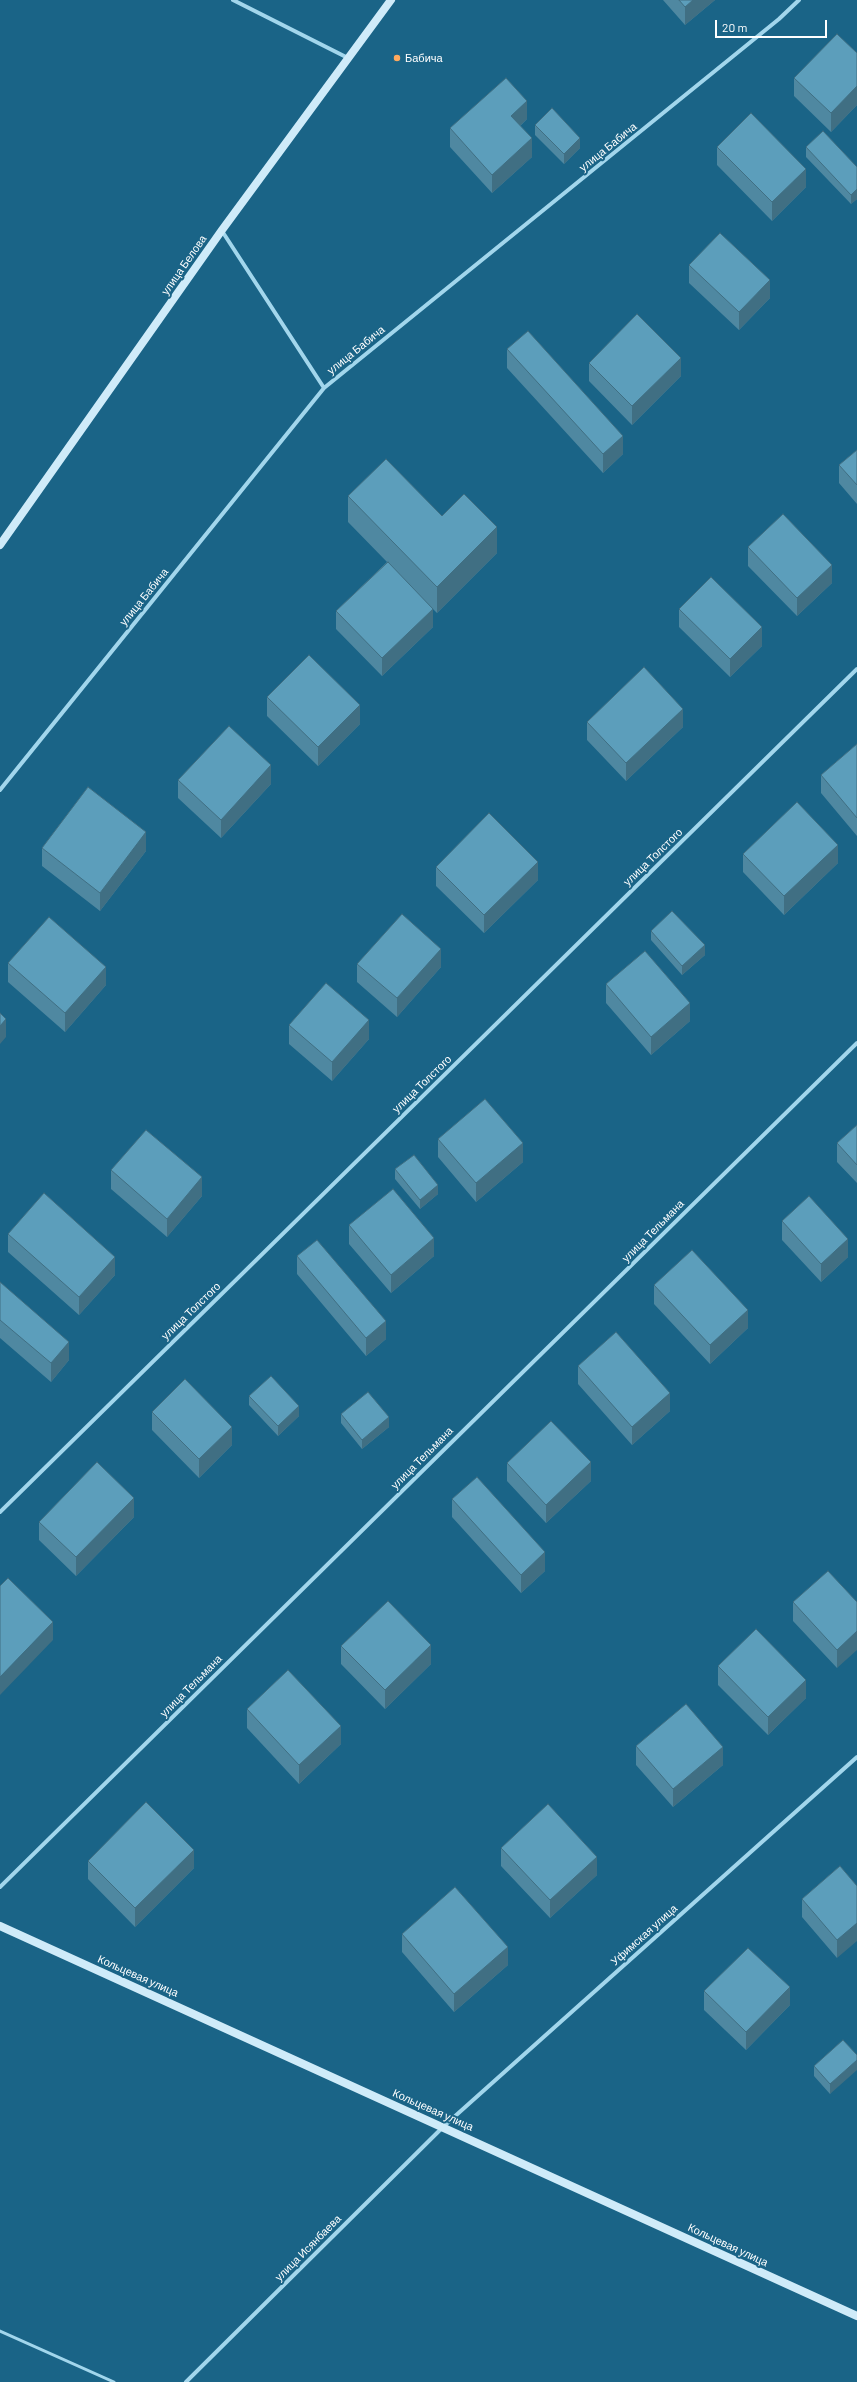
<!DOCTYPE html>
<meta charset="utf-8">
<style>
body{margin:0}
#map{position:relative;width:857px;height:2382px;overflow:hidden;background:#1a6487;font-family:Barlow,sans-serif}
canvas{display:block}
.scale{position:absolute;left:715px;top:20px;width:112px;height:18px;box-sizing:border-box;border:2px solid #fff;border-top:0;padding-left:5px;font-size:12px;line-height:14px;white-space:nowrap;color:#fff;-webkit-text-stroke:3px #1a6487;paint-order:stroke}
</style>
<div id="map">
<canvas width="857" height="2382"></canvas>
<div class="scale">20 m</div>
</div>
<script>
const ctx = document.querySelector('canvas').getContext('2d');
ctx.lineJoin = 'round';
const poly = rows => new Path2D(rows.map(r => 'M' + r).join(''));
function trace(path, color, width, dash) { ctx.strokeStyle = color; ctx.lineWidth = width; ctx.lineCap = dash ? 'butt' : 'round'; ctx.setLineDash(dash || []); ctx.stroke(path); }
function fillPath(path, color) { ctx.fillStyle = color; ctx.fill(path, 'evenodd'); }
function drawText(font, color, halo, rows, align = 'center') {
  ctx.font = font + ' Barlow,sans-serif'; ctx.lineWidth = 4; ctx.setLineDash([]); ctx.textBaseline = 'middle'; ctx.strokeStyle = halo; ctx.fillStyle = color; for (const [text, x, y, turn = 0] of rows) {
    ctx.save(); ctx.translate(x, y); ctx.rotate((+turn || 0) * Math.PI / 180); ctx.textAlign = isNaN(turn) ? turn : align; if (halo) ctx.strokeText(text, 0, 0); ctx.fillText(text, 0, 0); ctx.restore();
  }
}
const service = poly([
 [0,2331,114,2382]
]);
const minor = poly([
 [233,0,348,58],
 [222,231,324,388],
 [0,790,324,388,779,19,799,0],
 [0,1512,857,669],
 [0,1887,857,1043],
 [186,2382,444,2126,857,1757]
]);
const secondary = poly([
 [0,545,222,230,391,0],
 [0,1926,857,2316]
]);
const wall = poly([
 [663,0,715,0,685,25],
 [857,53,857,105,831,132,794,96,794,78],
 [527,119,520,126,532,157,492,193,450,147,450,128],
 [535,125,580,148,564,164,535,135],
 [717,147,806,187,772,221,717,165],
 [806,147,857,167,857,199,851,204,806,157],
 [689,265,770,298,739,330,689,283],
 [507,349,623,454,603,473,507,368],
 [589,363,681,376,632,425,589,381],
 [857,450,857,504,839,483,839,465],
 [348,496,442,516,497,553,437,613,433,609,433,627,382,676,336,629,336,611,387,562,348,522],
 [748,547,832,583,797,616,748,566],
 [679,609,762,646,730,677,679,627],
 [267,697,360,724,318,766,267,716],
 [587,722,683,727,626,781,587,740],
 [857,744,857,836,821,793,821,775],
 [178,780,271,784,221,838,178,798],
 [42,848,146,851,100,911,42,866],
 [743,854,838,863,784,915,743,872],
 [436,867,538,880,484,933,436,886],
 [651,931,705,955,682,975,651,940],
 [8,963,106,985,65,1032,8,982],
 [357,964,441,967,397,1017,357,982],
 [606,984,690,1021,651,1055,606,1003],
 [289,1025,369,1039,332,1081,289,1044],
 [857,1125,857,1183,837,1162,837,1143],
 [438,1139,523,1162,476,1202,438,1157],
 [395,1169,438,1194,420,1209,395,1179],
 [111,1170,202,1196,167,1237,111,1189],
 [782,1221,848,1257,821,1282,782,1240],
 [349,1225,434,1256,391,1293,349,1244],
 [8,1234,115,1275,79,1315,8,1252],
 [297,1256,386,1339,366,1356,297,1274],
 [0,1282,69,1360,51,1382,0,1338],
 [654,1285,748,1328,710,1364,654,1304],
 [578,1366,670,1411,632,1445,578,1384],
 [249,1396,299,1416,278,1436,249,1405],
 [152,1412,232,1445,199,1478,152,1430],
 [341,1414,389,1427,362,1449,341,1423],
 [507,1463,591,1481,546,1523,507,1481],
 [452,1499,545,1571,521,1593,452,1517],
 [134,1517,76,1576,39,1540,39,1522],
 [793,1602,857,1602,837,1668,793,1621],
 [341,1646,431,1664,385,1709,341,1664],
 [718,1666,806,1698,768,1735,718,1685],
 [247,1709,341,1744,299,1784,247,1728],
 [636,1746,723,1765,673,1807,636,1765],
 [501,1848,597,1875,550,1918,501,1866],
 [88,1861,194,1868,135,1927,88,1879],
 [840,1866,837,1958,802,1917,802,1899],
 [402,1934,508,1965,454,2012,402,1952],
 [704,1991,790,2005,746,2050,704,2010],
 [857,2055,830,2094,814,2076,814,2066]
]);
const shadedWall = poly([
 [693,0,715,0,685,25,685,7],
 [857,86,857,105,831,132,831,113],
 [527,101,527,119,511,134,511,116],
 [532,138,532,157,492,193,492,175],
 [580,138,580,148,564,164,564,154],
 [806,169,806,187,772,221,772,202],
 [857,189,857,199,851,204,851,195],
 [770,280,770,298,739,330,739,312],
 [681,358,681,376,632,425,632,406],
 [623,436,623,454,603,473,603,454],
 [497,527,497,553,437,613,437,587],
 [832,565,832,583,797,616,797,598],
 [433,609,433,627,382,676,382,658],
 [762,627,762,646,730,677,730,659],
 [360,705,360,724,318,766,318,747],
 [683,709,683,727,626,781,626,763],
 [271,765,271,784,221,838,221,820],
 [146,832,146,851,100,911,100,893],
 [838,845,838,863,784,915,784,896],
 [538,862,538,880,484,933,484,915],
 [705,945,705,955,682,975,682,966],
 [441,949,441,967,397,1017,397,998],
 [106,967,106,985,65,1032,65,1013],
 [690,1003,690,1021,651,1055,651,1037],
 [6,1019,6,1037,0,1044,0,1026],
 [369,1020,369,1039,332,1081,332,1062],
 [523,1143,523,1162,476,1202,476,1183],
 [202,1177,202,1196,167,1237,167,1219],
 [438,1185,438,1194,420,1209,420,1200],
 [434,1238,434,1256,391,1293,391,1275],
 [848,1239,848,1257,821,1282,821,1264],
 [115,1257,115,1275,79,1315,79,1297],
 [748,1310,748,1328,710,1364,710,1345],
 [386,1321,386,1339,366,1356,366,1338],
 [69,1342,69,1360,51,1382,51,1363],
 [670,1393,670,1411,632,1445,632,1427],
 [299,1406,299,1416,278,1436,278,1426],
 [389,1417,389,1427,362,1449,362,1440],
 [232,1427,232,1445,199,1478,199,1459],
 [591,1462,591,1481,546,1523,546,1505],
 [134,1498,134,1517,76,1576,76,1557],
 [545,1552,545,1571,521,1593,521,1575],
 [53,1622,53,1640,0,1695,0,1677],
 [857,1631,857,1650,837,1668,837,1650],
 [431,1645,431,1664,385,1709,385,1690],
 [806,1680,806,1698,768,1735,768,1717],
 [341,1726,341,1744,299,1784,299,1765],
 [723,1747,723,1765,673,1807,673,1789],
 [194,1850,194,1868,135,1927,135,1908],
 [597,1857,597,1875,550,1918,550,1900],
 [857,1923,857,1941,837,1958,837,1940],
 [508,1947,508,1965,454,2012,454,1994],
 [790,1987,790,2005,746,2050,746,2032],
 [857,2060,857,2070,830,2094,830,2084]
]);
const building = poly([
 [679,0,693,0,685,7,679,0],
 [837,34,857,53,857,86,831,113,794,78,837,34],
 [506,78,527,101,511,116,532,138,492,175,450,128,506,78],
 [552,108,580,138,564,154,535,125,552,108],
 [751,113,806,169,772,202,717,147,751,113],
 [823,131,857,167,857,189,851,195,806,147,823,131],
 [720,233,770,280,739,312,689,265,720,233],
 [637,314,681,358,632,406,589,363,637,314],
 [528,331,623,436,603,454,507,349,528,331],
 [857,450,857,485,839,465,857,450],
 [386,459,442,516,464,494,497,527,437,587,348,496,386,459],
 [783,514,832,565,797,598,748,547,783,514],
 [388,562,433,609,382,658,336,611,388,562],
 [711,577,762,627,730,659,679,609,711,577],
 [309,655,360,705,318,747,267,697,309,655],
 [644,667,683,709,626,763,587,722,644,667],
 [229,726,271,765,221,820,178,780,229,726],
 [857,744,857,818,821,775,857,744],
 [88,787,146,832,100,893,42,848,88,787],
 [797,802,838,845,784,896,743,854,797,802],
 [489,813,538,862,484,915,436,867,489,813],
 [672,911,705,945,682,966,651,931,672,911],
 [402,914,441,949,397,998,357,964,402,914],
 [49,917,106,967,65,1013,8,963,49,917],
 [645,951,690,1003,651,1037,606,984,645,951],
 [326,983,369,1020,332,1062,289,1025,326,983],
 [0,1013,6,1019,0,1026,0,1013],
 [485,1099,523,1143,476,1183,438,1139,485,1099],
 [857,1125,857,1165,837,1143,857,1125],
 [146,1130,202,1177,167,1219,111,1170,146,1130],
 [414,1155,438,1185,420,1200,395,1169,414,1155],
 [393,1189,434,1238,391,1275,349,1225,393,1189],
 [44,1193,115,1257,79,1297,8,1234,44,1193],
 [809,1196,848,1239,821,1264,782,1221,809,1196],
 [317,1240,386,1321,366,1338,297,1256,317,1240],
 [692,1250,748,1310,710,1345,654,1285,692,1250],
 [0,1282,69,1342,51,1363,0,1320,0,1282],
 [616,1332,670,1393,632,1427,578,1366,616,1332],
 [271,1376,299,1406,278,1426,249,1396,271,1376],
 [185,1379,232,1427,199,1459,152,1412,185,1379],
 [368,1392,389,1417,362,1440,341,1414,368,1392],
 [551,1421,591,1462,546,1505,507,1463,551,1421],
 [97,1462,134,1498,76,1557,39,1522,97,1462],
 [477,1477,545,1552,521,1575,452,1499,477,1477],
 [828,1571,857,1602,857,1631,837,1650,793,1602,828,1571],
 [8,1578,53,1622,0,1677,0,1586,8,1578],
 [388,1601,431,1645,385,1690,341,1646,388,1601],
 [756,1629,806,1680,768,1717,718,1666,756,1629],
 [288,1670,341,1726,299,1765,247,1709,288,1670],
 [686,1704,723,1747,673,1789,636,1746,686,1704],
 [146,1802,194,1850,135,1908,88,1861,146,1802],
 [548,1804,597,1857,550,1900,501,1848,548,1804],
 [840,1866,857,1886,857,1923,837,1940,802,1899,840,1866],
 [455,1887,508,1947,454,1994,402,1934,455,1887],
 [748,1948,790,1987,746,2032,704,1991,748,1948],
 [843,2040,857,2055,857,2060,830,2084,814,2066,843,2040]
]);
const markers = [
 [397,58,4,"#fea95e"]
];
const poiNames = [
 ["Бабича",405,58]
];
const streetNames = [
 ["улица Бабича",608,147,-39],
 ["улица Белова",184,265,-55],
 ["улица Бабича",356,350,-39],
 ["улица Бабича",144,597,-51],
 ["улица Толстого",653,857,-44],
 ["улица Толстого",422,1084,-44],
 ["улица Тельмана",653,1231,-45],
 ["улица Толстого",191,1311,-44],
 ["улица Тельмана",422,1458,-45],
 ["улица Тельмана",191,1686,-45],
 ["Уфимская улица",644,1935,-42],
 ["Кольцевая улица",138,1976,24],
 ["Кольцевая улица",433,2110,24],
 ["Кольцевая улица",728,2245,25],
 ["улица Исянбаева",308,2248,-45]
];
trace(service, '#a2d6ec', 3);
trace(minor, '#a2d6ec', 4);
trace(secondary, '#cfebf9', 8);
fillPath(wall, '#4f88a1');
fillPath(shadedWall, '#406f83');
fillPath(building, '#5c9ebb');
trace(building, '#406f83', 1);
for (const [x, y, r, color] of markers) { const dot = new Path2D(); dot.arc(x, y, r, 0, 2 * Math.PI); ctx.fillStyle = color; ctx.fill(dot); trace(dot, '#1a6487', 1.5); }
drawText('11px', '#fff', '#1a6487', poiNames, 'left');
drawText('11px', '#fff', '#1a6487', streetNames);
</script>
